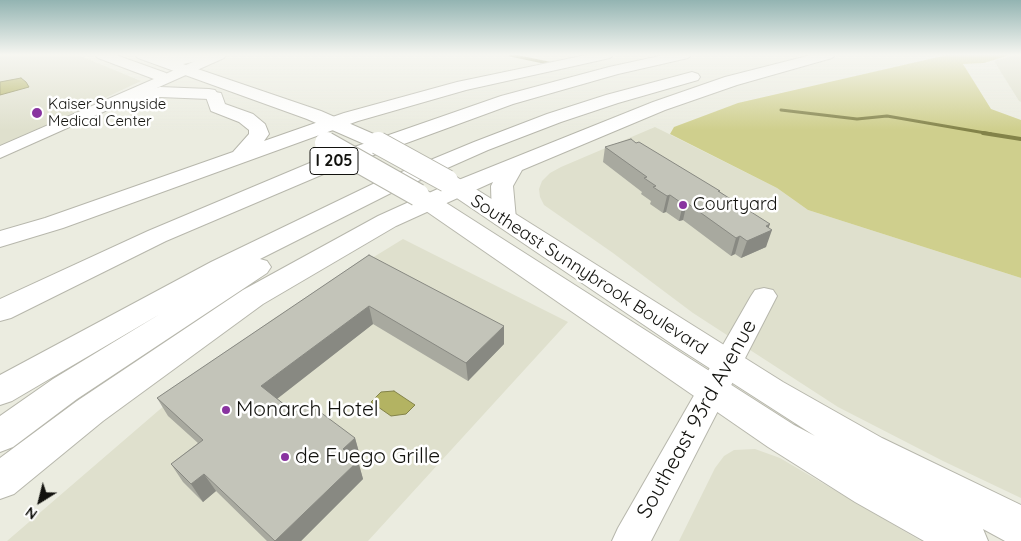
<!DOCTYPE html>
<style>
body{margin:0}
#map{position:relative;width:1021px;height:541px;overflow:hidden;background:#ebece0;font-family:Quicksand,sans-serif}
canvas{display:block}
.north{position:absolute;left:15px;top:476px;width:50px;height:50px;-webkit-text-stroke:4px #fff;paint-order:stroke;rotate:216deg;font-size:14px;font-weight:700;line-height:20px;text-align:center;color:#12120e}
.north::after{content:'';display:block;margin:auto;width:18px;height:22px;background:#12120e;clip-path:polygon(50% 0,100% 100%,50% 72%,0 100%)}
</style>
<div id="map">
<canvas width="1021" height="541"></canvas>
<div class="north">N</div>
</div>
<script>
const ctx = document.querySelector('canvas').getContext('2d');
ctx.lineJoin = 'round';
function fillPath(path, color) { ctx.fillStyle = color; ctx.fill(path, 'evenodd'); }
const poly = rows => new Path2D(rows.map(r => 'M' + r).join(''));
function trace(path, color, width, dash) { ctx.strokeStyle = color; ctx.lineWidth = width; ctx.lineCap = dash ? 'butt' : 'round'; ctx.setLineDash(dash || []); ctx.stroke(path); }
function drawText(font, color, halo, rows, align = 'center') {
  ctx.font = font + ' Quicksand,sans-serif'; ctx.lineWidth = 5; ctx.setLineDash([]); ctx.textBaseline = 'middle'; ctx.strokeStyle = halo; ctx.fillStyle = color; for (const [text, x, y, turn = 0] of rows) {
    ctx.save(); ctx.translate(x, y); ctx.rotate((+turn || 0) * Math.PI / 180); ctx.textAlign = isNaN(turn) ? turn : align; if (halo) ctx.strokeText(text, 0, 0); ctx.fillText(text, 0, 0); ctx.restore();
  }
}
const built = poly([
 [0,55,74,55,83,57,141,81,0,147],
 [1016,55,1021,55,1021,102,1019,101,994,61],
 [655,127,777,188,808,210,1021,278,1021,498,943,461,838,407,693,313,613,253,544,205,540,197,539,189,542,181,550,173,561,167],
 [403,239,568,322,368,541,7,541,223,355,276,317],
 [755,449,780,458,921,541,679,541,715,468,724,456,734,450]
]);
const green = poly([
 [947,55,1010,55,984,63,963,64,991,109,1021,120,1021,278,808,210,777,188,670,134,674,127,738,103]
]);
const water = poly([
 [21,78,26,82,29,87,0,95,0,82,21,78],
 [394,391,415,405,406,414,391,416,371,402,381,392,394,391]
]);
const streamFar1 = poly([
 [510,55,553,64],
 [781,110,857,119,887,116,991,134]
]);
const stream = poly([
 [983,133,1021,139]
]);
const minor = poly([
 [209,55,226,55,224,58,0,158,0,146,209,55],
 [764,288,773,290,777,296,651,541,612,541,618,528,751,296,755,290,764,288]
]);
const major = poly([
 [95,55,116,55,166,73,168,76,166,79,154,79,98,58,95,55],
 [135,55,214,55,212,58,183,64,321,111,385,139,388,143,385,147,378,149,371,147,307,119,138,58,135,55],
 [160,87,209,89,215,90,218,94,215,98,209,99,160,97,109,110,103,109,100,105,103,101,160,87],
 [447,174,455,176,783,382,882,438,1021,505,1021,541,1005,541,983,529,988,541,924,541,855,502,768,447,410,200,406,195,410,190,418,188,426,190,794,425,815,436,675,346,439,186,436,181,439,176,447,174]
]);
const highway = poly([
 [586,55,613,55,610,58,466,90,358,121,63,228,0,247,0,231,45,218,233,152,249,134,249,130,239,122,211,111,206,97,209,93,215,92,221,93,225,104,253,114,265,124,269,134,264,141,344,113,457,82,586,55],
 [664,55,691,55,688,58,618,74,513,104,333,170,166,241,11,318,0,321,0,299,148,231,317,160,501,96,609,67,664,55],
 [811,55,835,55,832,58,737,85,665,110,522,170,513,186,516,219,513,224,504,226,495,224,492,219,491,186,493,182,396,226,263,304,103,421,14,494,0,499,0,458,77,401,243,290,378,216,451,183,653,102,725,77,811,55],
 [692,72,698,74,700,77,698,80,618,103,561,122,488,150,391,193,260,259,267,261,271,267,267,273,77,399,13,447,0,452,0,416,53,379,160,314,12,401,0,405,0,375,211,262,375,183,474,142,547,114,606,95,692,72]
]);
const majorBridge = poly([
 [326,143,418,195],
 [378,143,447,181]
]);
const wall = poly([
 [605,147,720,191,720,192,769,228,766,247,741,258,735,254,731,256,683,220,679,221,666,212,663,213,650,204,651,201,641,194,642,192,603,162],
 [369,255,504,344,468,381,373,324,277,399,295,413,355,438,360,456,356,460,358,461,363,479,301,541,267,541,216,491,203,502,183,482,171,464,198,443,168,416,157,398]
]);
const shadedWall = poly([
 [670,195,666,212,663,213,667,196],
 [687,203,683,220,679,221,683,204],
 [770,224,767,232,772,230,766,247,741,258,747,241,766,226],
 [740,236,735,254,731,256,736,238],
 [369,306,373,324,269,405,261,386],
 [504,326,504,344,468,381,466,363],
 [355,438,360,456,349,467,343,449],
 [358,461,363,479,301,541,275,541],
 [204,474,216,491,203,502,191,484]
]);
const building = poly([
 [631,139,636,143,639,142,720,191,718,191,770,224,766,226,772,230,747,241,740,236,736,238,687,203,683,204,670,195,667,196,653,187,656,186,644,178,647,177,605,147,631,139],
 [369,255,504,326,466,363,369,306,261,386,295,413,308,403,355,438,343,449,358,461,275,541,204,474,191,484,171,464,203,440,157,398,369,255]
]);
const markers = [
 [37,113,6,"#8933a0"],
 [683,205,5,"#8933a0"],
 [226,410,5,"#8933a0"],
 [285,457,5,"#8933a0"]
];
const farPoinames = [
 ["Kaiser Sunnyside",48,104],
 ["Medical Center",48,121]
];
const shields = [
 [334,161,48]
];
const shieldNames = [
 ["I 205",334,161]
];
const poiNames = [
 ["Courtyard",693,205]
];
const streetNames = [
 ["Southeast Sunnybrook Boulevard",589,275,33]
];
const nearPoinames = [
 ["Monarch Hotel",236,410],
 ["de Fuego Grille",295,457]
];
const nearStreetnames = [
 ["Southeast 93rd Avenue",697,419,-61]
];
fillPath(built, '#dfe0cd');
fillPath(green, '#cfcf8d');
fillPath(water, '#b3b362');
trace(water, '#838349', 1);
trace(streamFar1, '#838349', 3);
trace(stream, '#838349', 4);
trace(minor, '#b7b7ac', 2);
trace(major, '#b7b7ac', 2);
trace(highway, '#b7b7ac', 2);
fillPath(minor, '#fff');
fillPath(major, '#fff');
fillPath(highway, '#fff');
trace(majorBridge, '#b7b7ac', 24, []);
trace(majorBridge, '#fff', 22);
fillPath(wall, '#a8a99f');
fillPath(shadedWall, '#888982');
fillPath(building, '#c3c4b9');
trace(building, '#888982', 1);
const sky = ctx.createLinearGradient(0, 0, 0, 130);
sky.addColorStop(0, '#93b4b2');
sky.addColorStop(0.42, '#f6f6f1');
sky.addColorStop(1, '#f6f6f100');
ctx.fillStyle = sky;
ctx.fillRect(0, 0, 1021, 130);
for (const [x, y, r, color] of markers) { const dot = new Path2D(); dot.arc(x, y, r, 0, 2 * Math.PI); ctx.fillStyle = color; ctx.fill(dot); trace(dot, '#fff', 2); }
drawText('15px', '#12120e', '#fff', farPoinames, 'left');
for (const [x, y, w] of shields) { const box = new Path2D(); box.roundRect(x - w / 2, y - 13.5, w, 27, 4); ctx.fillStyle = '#fff'; ctx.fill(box); trace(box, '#12120e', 1); }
drawText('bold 16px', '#12120e', null, shieldNames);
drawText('18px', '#12120e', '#fff', poiNames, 'left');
drawText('18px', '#12120e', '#fff', streetNames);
drawText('21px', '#12120e', '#fff', nearPoinames, 'left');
drawText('21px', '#12120e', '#fff', nearStreetnames);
</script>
